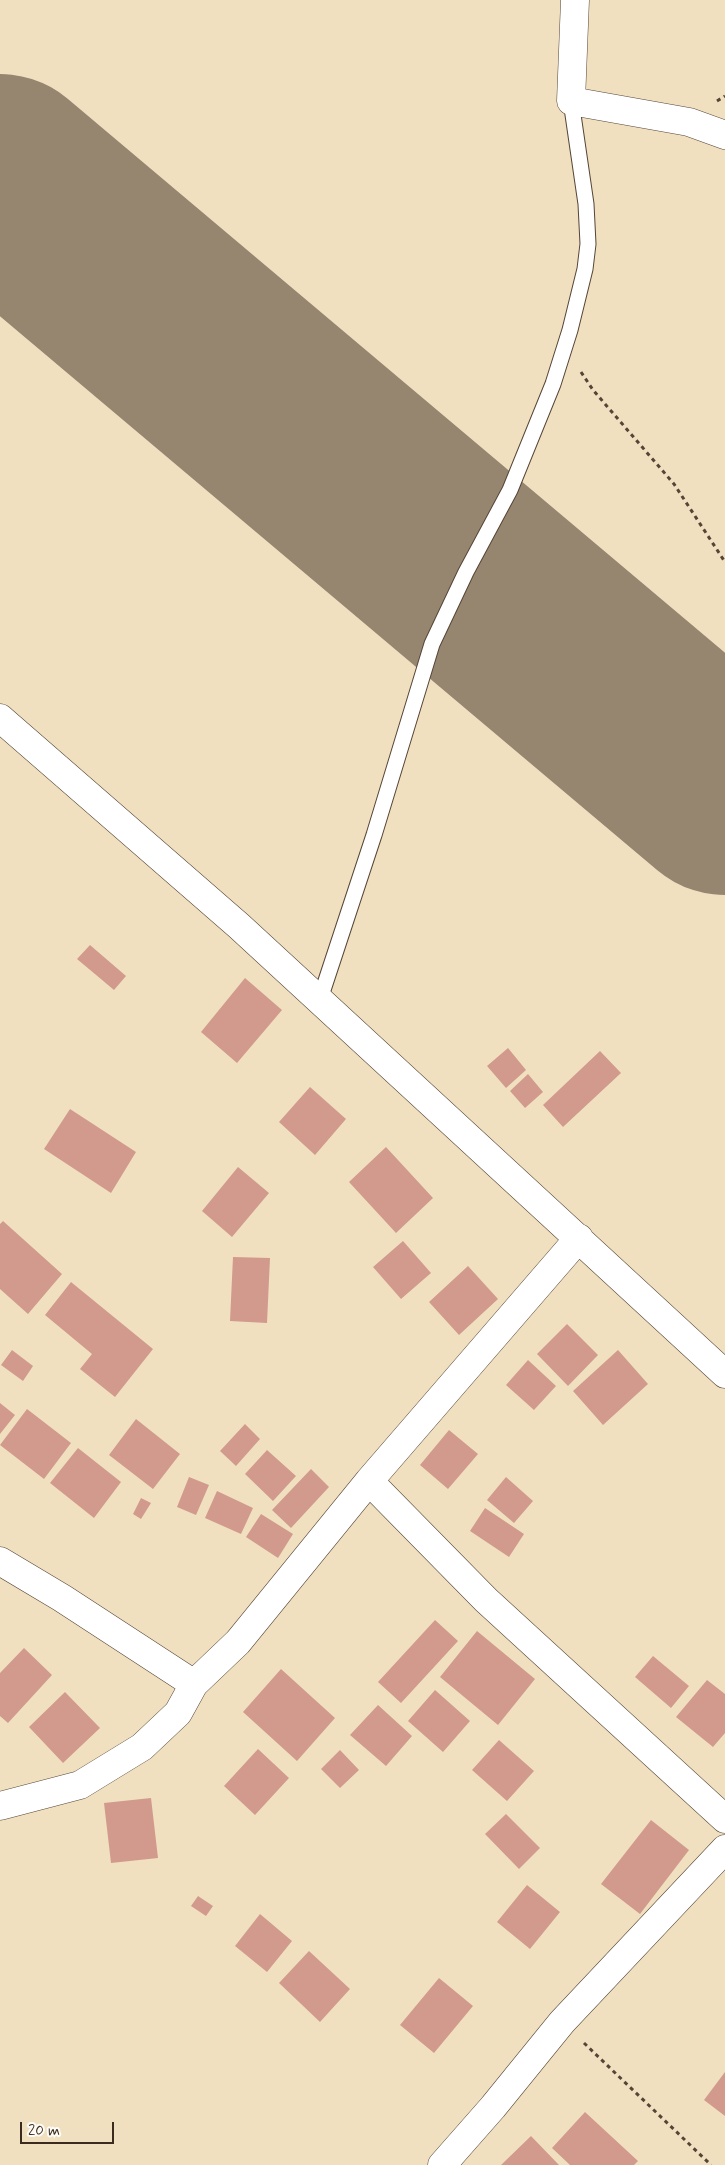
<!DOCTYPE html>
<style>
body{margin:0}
#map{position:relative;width:725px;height:2165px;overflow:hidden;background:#f0e0c0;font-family:Mynerve,sans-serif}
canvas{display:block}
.scale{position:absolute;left:20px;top:2122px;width:94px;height:22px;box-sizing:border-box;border:2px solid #3b2a1e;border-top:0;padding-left:6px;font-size:15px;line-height:18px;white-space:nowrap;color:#3b2a1e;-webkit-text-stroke:4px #fdfcf7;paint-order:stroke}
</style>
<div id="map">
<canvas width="725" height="2165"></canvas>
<div class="scale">20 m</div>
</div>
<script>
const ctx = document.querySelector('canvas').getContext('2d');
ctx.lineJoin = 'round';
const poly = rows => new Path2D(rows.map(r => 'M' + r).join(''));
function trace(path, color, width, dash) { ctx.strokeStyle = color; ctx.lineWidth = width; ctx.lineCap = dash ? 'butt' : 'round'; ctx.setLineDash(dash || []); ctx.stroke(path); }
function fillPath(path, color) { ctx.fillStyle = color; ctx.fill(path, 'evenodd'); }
const runway = poly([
 [0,179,725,790]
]);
const building = poly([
 [90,945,126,976,114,990,77,959],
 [245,978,282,1010,237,1063,201,1032],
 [508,1048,526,1070,506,1088,487,1066],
 [600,1051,621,1073,563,1127,543,1105],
 [528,1074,543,1092,525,1108,510,1091],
 [310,1087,346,1119,315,1155,279,1122],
 [70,1109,136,1152,111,1193,44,1149],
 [386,1147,433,1198,396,1233,349,1182],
 [238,1167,269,1193,232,1237,202,1211],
 [3,1221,62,1274,28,1314,0,1289,0,1224],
 [403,1241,431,1273,401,1299,373,1267],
 [233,1257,270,1258,267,1323,230,1321],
 [468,1266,498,1299,459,1335,429,1302],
 [71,1282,153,1349,115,1397,80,1369,92,1354,45,1315],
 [567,1324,598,1355,568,1386,537,1354],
 [12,1350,33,1366,23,1381,1,1365],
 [618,1350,648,1384,603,1425,573,1391],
 [528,1360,556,1386,534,1410,506,1385],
 [0,1403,15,1415,0,1434],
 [27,1409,71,1443,44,1479,0,1445],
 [136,1419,180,1454,153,1489,109,1455],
 [245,1424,260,1439,236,1466,220,1451],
 [449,1430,478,1454,448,1489,420,1465],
 [78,1448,121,1482,94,1518,50,1483],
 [267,1450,296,1476,273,1501,245,1474],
 [311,1469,329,1487,291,1528,272,1510],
 [189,1477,209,1485,196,1515,177,1507],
 [506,1477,533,1501,514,1523,487,1500],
 [217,1491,253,1508,241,1534,205,1518],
 [141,1498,151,1503,141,1519,133,1514],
 [485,1508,524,1534,509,1557,470,1531],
 [261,1514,293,1534,278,1558,246,1537],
 [435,1620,458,1641,401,1703,378,1682],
 [477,1631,535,1679,498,1725,440,1677],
 [24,1648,52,1675,8,1723,0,1716,0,1673],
 [653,1656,689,1686,671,1708,635,1677],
 [281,1669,335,1718,297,1761,243,1712],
 [707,1680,725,1694,725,1733,713,1747,676,1717],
 [435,1690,470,1721,443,1752,408,1721],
 [65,1692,100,1728,63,1763,29,1727],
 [378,1705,412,1736,386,1766,350,1735],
 [499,1740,534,1771,507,1801,472,1770],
 [258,1749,289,1778,255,1815,224,1786],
 [340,1750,359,1770,340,1788,321,1769],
 [151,1798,158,1858,111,1863,104,1803],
 [506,1814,540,1848,519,1869,485,1834],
 [651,1820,689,1850,640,1914,601,1884],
 [527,1885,560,1912,530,1949,497,1922],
 [198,1896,213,1906,206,1916,191,1906],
 [260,1914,292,1941,267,1972,235,1946],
 [309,1951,350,1989,320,2022,279,1983],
 [439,1978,473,2006,434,2053,400,2025],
 [725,2072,725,2116,704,2100],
 [585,2112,638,2161,634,2165,570,2165,552,2148],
 [531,2136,559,2165,501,2165]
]);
const path = poly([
 [717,101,725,96],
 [581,372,593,390,674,484,725,562],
 [584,2043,711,2165]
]);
const service = poly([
 [320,999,374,835,432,644,466,572,510,490,553,384,570,330,585,269,588,244,586,204,571,101]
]);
const minor = poly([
 [575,0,571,101,689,122,725,135],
 [0,718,239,926,725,1374],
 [369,1481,486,1600,725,1819],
 [0,1561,62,1598,194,1684,238,1642,369,1481,579,1238],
 [0,1806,80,1785,142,1747,178,1713,194,1684],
 [442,2165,493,2107,562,2022,725,1849]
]);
trace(runway, '#96856f', 210);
fillPath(building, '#d19a8d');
trace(service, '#564536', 17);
trace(minor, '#564536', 29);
trace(path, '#564536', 3, [4, 4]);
trace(service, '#fff', 15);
trace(minor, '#fff', 28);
</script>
